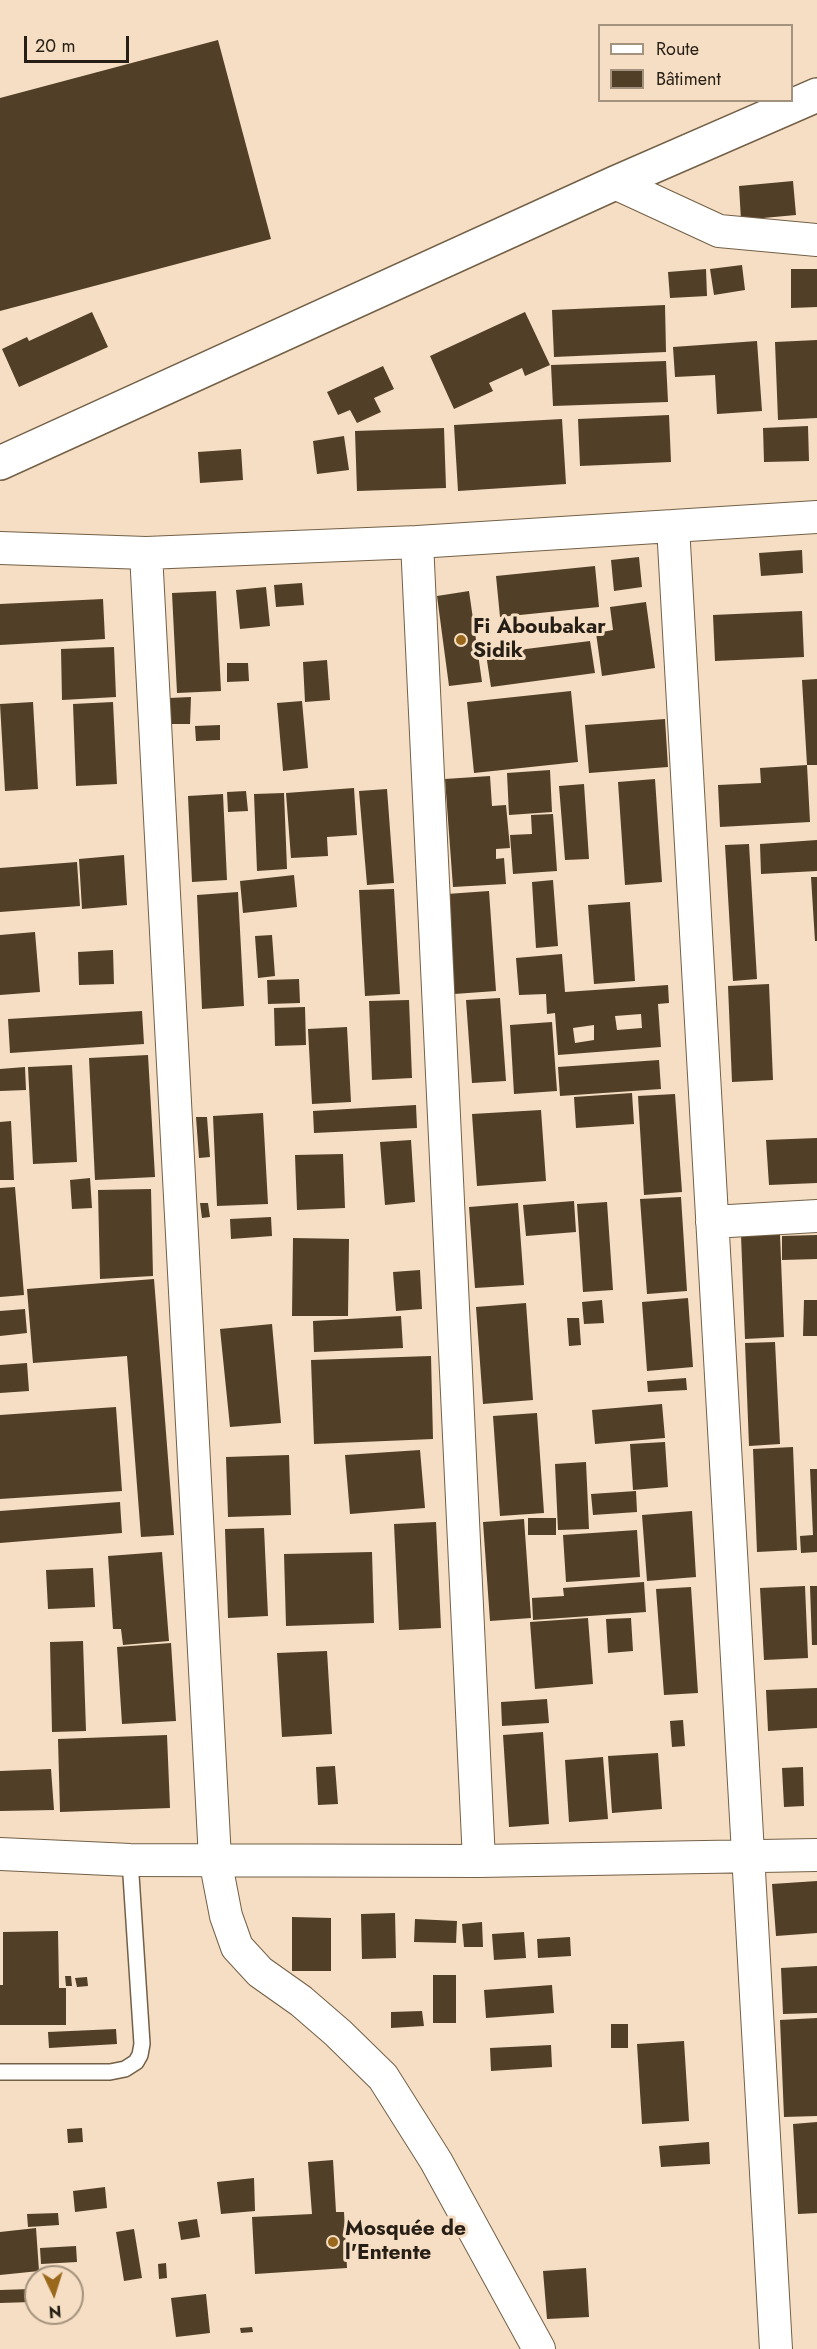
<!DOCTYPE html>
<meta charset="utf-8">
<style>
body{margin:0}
#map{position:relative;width:817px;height:2349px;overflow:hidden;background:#f5dec3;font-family:Jost,sans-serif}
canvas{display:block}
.legend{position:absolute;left:598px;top:24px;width:195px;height:78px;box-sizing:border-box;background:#f5dec3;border:2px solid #a3927d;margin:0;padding:8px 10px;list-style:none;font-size:18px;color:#271f15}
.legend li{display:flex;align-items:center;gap:12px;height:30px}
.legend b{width:30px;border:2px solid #a3927d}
.north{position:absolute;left:24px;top:2265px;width:60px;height:60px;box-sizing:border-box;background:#f5dec3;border:2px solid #a3927d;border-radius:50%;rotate:176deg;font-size:16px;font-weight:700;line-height:24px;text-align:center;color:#271f15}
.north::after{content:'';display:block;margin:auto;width:21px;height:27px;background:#9a681c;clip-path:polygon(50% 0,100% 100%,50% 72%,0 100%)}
.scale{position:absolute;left:24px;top:36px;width:105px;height:27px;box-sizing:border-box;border:3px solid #271f15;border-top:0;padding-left:8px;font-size:18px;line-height:21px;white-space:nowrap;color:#271f15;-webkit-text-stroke:4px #f5dec3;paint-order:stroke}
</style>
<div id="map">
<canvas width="817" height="2349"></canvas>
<ul class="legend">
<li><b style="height:8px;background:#fff"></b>Route</li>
<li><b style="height:16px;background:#513f27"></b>Bâtiment</li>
</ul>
<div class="north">N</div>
<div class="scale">20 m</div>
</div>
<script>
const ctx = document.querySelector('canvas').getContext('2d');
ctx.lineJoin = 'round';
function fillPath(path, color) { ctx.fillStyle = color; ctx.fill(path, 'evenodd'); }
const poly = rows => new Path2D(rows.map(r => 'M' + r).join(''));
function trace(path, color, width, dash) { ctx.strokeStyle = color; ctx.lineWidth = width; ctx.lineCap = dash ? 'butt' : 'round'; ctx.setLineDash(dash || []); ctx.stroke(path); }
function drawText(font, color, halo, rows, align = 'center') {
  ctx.font = font + ' Jost,sans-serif'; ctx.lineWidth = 6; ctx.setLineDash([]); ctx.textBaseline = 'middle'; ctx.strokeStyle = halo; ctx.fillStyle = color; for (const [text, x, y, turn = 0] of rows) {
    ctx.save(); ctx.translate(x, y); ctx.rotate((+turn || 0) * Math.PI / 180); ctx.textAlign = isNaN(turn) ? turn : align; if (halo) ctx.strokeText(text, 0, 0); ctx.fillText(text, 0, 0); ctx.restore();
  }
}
const building = poly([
 [218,40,271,239,0,311,0,98],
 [793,181,796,215,741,220,739,186],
 [742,265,745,290,714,295,710,269],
 [706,269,707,296,670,298,668,272],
 [791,269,817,269,817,307,791,308],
 [665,305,666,352,554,357,552,310],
 [92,312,108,347,19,387,2,349,27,337,29,341],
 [525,312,550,365,525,376,522,368,489,383,493,391,454,409,430,356],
 [817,340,817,418,778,420,775,342],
 [757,341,762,411,717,414,715,375,675,377,673,347],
 [666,361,668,402,553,406,551,365],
 [383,366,394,389,374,398,381,412,357,423,350,410,338,415,327,392],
 [669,415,671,462,580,466,578,419],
 [562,419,566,484,458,491,454,425],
 [808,426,809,461,764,462,763,428],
 [444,428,446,488,357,491,355,431],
 [344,436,349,470,317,474,313,441],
 [241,449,243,480,200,483,198,452],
 [802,550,803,573,761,576,759,553],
 [639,557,642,587,614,591,611,560],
 [595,566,599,607,500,617,496,576],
 [302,583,304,605,276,607,274,585],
 [266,587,270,626,240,629,236,590],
 [216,591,221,691,177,693,172,593],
 [469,591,482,682,449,686,437,596],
 [103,599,105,639,0,645,0,604],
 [646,602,655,668,602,676,596,633,613,630,610,607],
 [802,611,804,657,715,661,713,615],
 [590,641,595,673,491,687,486,654],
 [114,647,116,697,62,700,61,649],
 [327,660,330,700,305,702,303,662],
 [227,663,248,663,249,681,227,682],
 [817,679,817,765,807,765,802,680],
 [571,691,578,762,474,773,467,702],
 [191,697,190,724,169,724,169,698],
 [302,701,308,768,283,771,277,703],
 [33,702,38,789,5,791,0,704],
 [113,702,117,784,76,786,73,704],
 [665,719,668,767,589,773,585,725],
 [220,725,220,740,196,741,195,726],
 [807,765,810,822,720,827,718,785,761,783,760,768],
 [550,770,552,812,509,815,507,773],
 [490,776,492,806,506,805,510,848,496,849,496,859,504,858,506,884,453,887,445,779],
 [655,779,662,882,625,885,618,782],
 [584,784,589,859,565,860,559,786],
 [354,788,357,835,327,837,328,856,291,858,286,793],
 [387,789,394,883,367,885,359,791],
 [246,791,248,811,228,812,227,792],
 [284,793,287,869,257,871,254,794],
 [223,794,227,880,192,882,188,796],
 [553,814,557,871,513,874,510,835,532,834,531,815],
 [817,840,817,871,761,874,760,844],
 [749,844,757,979,733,981,725,845],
 [124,855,127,905,82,909,79,859],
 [77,862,80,906,0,912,0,868],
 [294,875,297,907,243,913,240,881],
 [811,877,817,877,817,941,815,941],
 [553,880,558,946,536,948,532,882],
 [394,889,400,994,365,996,359,890],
 [489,891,496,991,454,994,447,894],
 [238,892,244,1006,202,1009,197,895],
 [630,902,635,981,594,984,588,905],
 [35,932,40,992,0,995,0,935],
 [272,935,275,976,258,978,255,936],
 [113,950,114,984,79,985,78,952],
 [562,954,565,992,668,985,669,1003,658,1004,661,1047,558,1055,555,1013,547,1014,546,994,519,995,516,958],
 [641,1014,642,1028,617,1030,615,1016],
 [594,1025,594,1040,575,1043,573,1028],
 [299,979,300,1003,268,1004,267,980],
 [769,984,773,1080,732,1082,728,986],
 [500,998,506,1081,472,1083,466,1000],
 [409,1000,412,1078,372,1080,369,1001],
 [305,1007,306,1045,275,1046,274,1008],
 [142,1011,144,1044,10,1053,8,1019],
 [552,1022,557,1091,514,1094,510,1025],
 [347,1027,351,1102,312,1104,308,1029],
 [148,1055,155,1177,95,1180,89,1058],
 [659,1060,661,1089,560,1096,558,1067],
 [72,1065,77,1162,33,1164,28,1067],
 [25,1067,26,1090,0,1091,0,1069],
 [632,1093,634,1124,576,1128,574,1097],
 [675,1094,682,1192,644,1195,638,1096],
 [416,1105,417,1128,314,1133,313,1111],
 [541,1110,546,1181,477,1186,472,1114],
 [263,1113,268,1204,217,1206,213,1116],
 [196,1117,207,1117,210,1157,199,1158],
 [11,1121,14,1180,0,1180,0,1122],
 [817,1138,817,1183,769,1185,766,1140],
 [411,1140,415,1202,385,1205,380,1142],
 [343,1154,345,1208,297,1210,295,1155],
 [90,1178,92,1208,72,1209,70,1180],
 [15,1187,24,1295,0,1297,0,1188],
 [151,1189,153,1276,100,1279,98,1190],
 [681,1197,687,1291,647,1294,640,1199],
 [574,1201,576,1232,526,1236,523,1205],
 [607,1202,613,1290,583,1292,577,1204],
 [200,1203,208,1203,210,1217,202,1218],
 [518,1203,524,1285,475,1288,469,1207],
 [271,1217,272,1236,231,1239,230,1219],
 [780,1234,784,1337,745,1339,741,1235],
 [817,1235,817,1259,782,1260,782,1236],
 [293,1238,349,1239,348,1316,292,1316],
 [420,1270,422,1309,396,1311,393,1272],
 [154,1279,174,1535,141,1537,127,1356,33,1363,27,1289],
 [688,1298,693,1367,647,1371,642,1302],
 [602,1300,604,1323,584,1324,582,1302],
 [804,1300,817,1300,817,1336,803,1336],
 [526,1303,533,1400,483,1404,476,1307],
 [25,1309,27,1333,0,1336,0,1311],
 [401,1316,403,1348,314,1352,313,1321],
 [567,1318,579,1318,581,1345,569,1346],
 [272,1324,281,1423,230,1427,220,1329],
 [775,1342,780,1444,749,1446,745,1343],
 [431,1356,433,1439,314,1444,311,1360],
 [27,1363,29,1391,0,1393,0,1365],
 [686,1378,687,1390,648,1392,647,1381],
 [662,1404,665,1438,595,1444,592,1410],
 [116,1407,122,1491,0,1499,0,1415],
 [537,1413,544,1513,500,1516,493,1416],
 [665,1442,668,1487,633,1490,630,1444],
 [793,1447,797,1550,757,1552,753,1449],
 [420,1450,425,1508,350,1514,345,1455],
 [289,1455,291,1515,228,1517,226,1457],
 [586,1462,589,1529,558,1530,555,1464],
 [810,1469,817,1469,817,1552,801,1553,800,1536,813,1535],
 [636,1491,637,1512,593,1515,591,1494],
 [120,1502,122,1533,0,1543,0,1511],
 [692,1511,696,1577,647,1581,642,1515],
 [528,1518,556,1518,556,1535,528,1535],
 [524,1519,531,1618,490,1621,483,1522],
 [436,1522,441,1628,399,1630,394,1524],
 [264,1528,268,1616,228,1618,225,1529],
 [637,1530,640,1577,566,1582,563,1535],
 [162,1552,169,1641,123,1645,121,1629,113,1629,108,1556],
 [372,1552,374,1623,286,1626,284,1554],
 [93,1568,95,1607,48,1609,46,1570],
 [644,1582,646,1612,533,1620,532,1598,564,1596,563,1588],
 [805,1586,808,1658,764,1660,760,1588],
 [810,1586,817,1586,817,1645,812,1645],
 [691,1587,698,1693,664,1695,656,1589],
 [588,1618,593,1684,535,1689,530,1622],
 [631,1618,633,1651,608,1653,606,1619],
 [83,1641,86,1731,52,1732,50,1642],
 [171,1643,176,1721,122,1724,117,1647],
 [327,1651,332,1734,282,1737,277,1653],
 [817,1688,817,1728,768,1731,766,1690],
 [547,1699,549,1723,502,1726,501,1702],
 [683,1720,685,1746,672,1747,670,1721],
 [543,1732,549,1824,509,1827,503,1735],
 [167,1735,170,1808,60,1812,58,1739],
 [658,1753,662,1809,612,1813,608,1756],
 [603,1757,608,1819,569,1822,565,1760],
 [335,1766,338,1804,318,1805,316,1767],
 [803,1767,804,1806,784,1807,782,1768],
 [51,1769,54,1810,0,1811,0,1771],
 [817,1881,817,1933,776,1936,772,1884],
 [395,1913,396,1958,362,1959,361,1914],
 [292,1917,331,1918,331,1971,292,1971],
 [415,1919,457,1921,456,1943,414,1942],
 [482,1922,483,1947,464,1947,462,1924],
 [58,1931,59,1988,66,1988,66,2025,0,2025,0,1985,3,1985,3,1932],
 [524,1932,526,1958,494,1960,492,1934],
 [570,1937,571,1956,538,1958,537,1939],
 [817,1966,817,2013,783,2014,781,1968],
 [433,1975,456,1975,456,2023,433,2023],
 [65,1976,71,1976,72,1986,66,1986],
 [87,1977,88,1986,77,1987,75,1978],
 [552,1985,554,2013,486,2018,484,1990],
 [422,2011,424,2026,391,2028,391,2012],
 [817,2018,817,2116,784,2117,780,2020],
 [611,2024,628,2024,628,2048,611,2048],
 [116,2029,117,2044,49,2048,48,2032],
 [684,2041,689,2121,642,2124,637,2044],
 [551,2045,552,2067,491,2071,490,2048],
 [817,2122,817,2213,798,2214,793,2124],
 [82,2128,83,2142,68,2143,67,2129],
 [709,2142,710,2164,661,2167,659,2146],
 [333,2160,336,2212,344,2212,347,2268,255,2274,252,2217,312,2214,308,2162],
 [254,2178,255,2211,221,2214,217,2182],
 [105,2187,107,2208,75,2212,73,2191],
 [58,2213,59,2225,28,2227,27,2214],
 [197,2219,200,2237,181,2240,178,2222],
 [36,2228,39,2271,0,2275,0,2232],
 [134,2229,142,2278,124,2281,116,2232],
 [76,2246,77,2262,41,2264,40,2248],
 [166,2263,167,2278,159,2279,158,2264],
 [586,2268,589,2317,547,2319,543,2271],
 [31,2289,32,2302,0,2303,0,2290],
 [206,2294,210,2333,176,2337,171,2298],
 [46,2313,57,2313,57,2320,47,2321],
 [252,2327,253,2332,241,2333,240,2328]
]);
const service = poly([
 [0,2072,110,2072,125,2069,136,2062,140,2055,142,2044,130,1860]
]);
const minor = poly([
 [615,183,719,231,817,240],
 [673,526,776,2349],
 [417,542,479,1861],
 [0,548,146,553,417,542,817,517],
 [146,553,215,1859,226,1916,237,1947,260,1972,301,2001,338,2033,383,2077,436,2161,539,2349],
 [712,1222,817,1216],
 [0,1854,130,1860,479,1861,817,1855]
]);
const tertiary = poly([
 [0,463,615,183,817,95]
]);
const markers = [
 [461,640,6,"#9a681c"],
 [333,2242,6,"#9a681c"]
];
const poiNames = [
 ["Fi Aboubakar",473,628],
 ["Sidik",473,652],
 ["Mosquée de",345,2230],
 ["l'Entente",345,2254]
];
fillPath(building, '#513f27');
trace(service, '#736047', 18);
trace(minor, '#736047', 34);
trace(tertiary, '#736047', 36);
trace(service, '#fff', 15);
trace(minor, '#fff', 32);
trace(tertiary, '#fff', 33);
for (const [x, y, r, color] of markers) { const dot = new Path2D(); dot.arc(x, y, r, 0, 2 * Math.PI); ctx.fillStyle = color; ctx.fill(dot); trace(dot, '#f5dec3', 2); }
drawText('bold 21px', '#271f15', '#f5dec3', poiNames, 'left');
</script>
